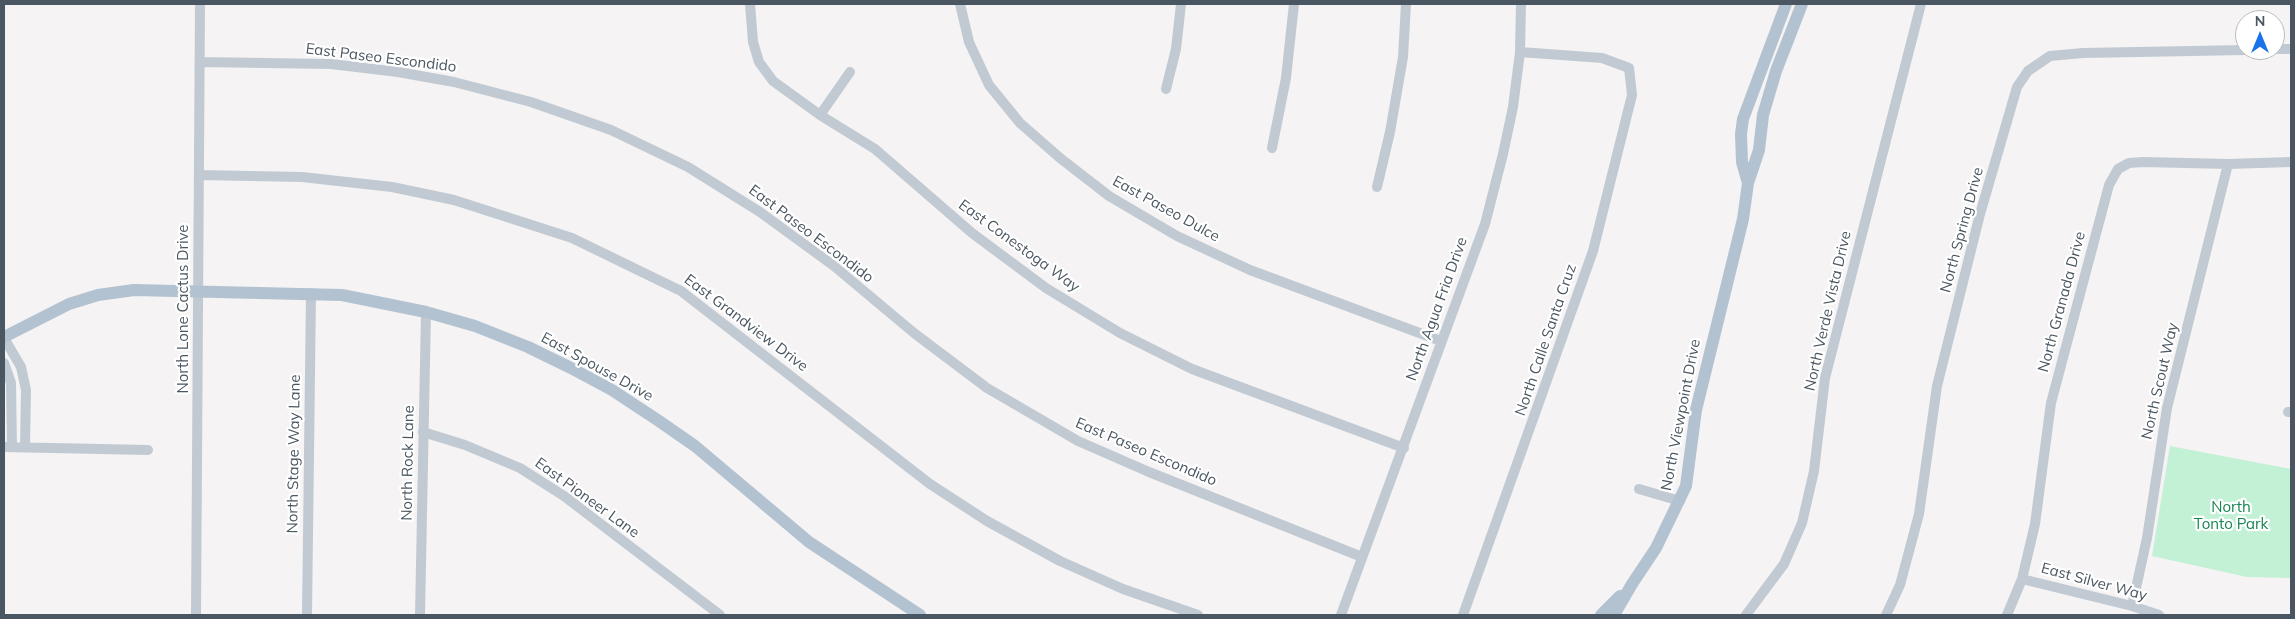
<!DOCTYPE html>
<style>
body{margin:0}
#map{position:relative;width:2295px;height:619px;overflow:hidden;background:#f5f3f3;font-family:Mulish,sans-serif}
canvas{display:block}
.frame{position:absolute;inset:0;border:5px solid #4a5661;pointer-events:none}
.north{position:absolute;left:2235px;top:10px;width:50px;height:50px;box-sizing:border-box;background:#fff;border:1px solid #b7bbc0;border-radius:50%;rotate:0deg;font-size:14px;font-weight:700;line-height:20px;text-align:center;color:#4a5661}
.north::after{content:'';display:block;margin:auto;width:18px;height:22px;background:#1a73e8;clip-path:polygon(50% 0,100% 100%,50% 72%,0 100%)}
</style>
<div id="map">
<canvas width="2295" height="619"></canvas>
<div class="frame"></div>
<div class="north">N</div>
</div>
<script>
const ctx = document.querySelector('canvas').getContext('2d');
ctx.lineJoin = 'round';
function fillPath(path, color) { ctx.fillStyle = color; ctx.fill(path, 'evenodd'); }
const poly = rows => new Path2D(rows.map(r => 'M' + r).join(''));
function trace(path, color, width, dash) { ctx.strokeStyle = color; ctx.lineWidth = width; ctx.lineCap = dash ? 'butt' : 'round'; ctx.setLineDash(dash || []); ctx.stroke(path); }
function drawText(font, color, halo, rows, align = 'center') {
  ctx.font = font + ' Mulish,sans-serif'; ctx.lineWidth = 4.5; ctx.setLineDash([]); ctx.textBaseline = 'middle'; ctx.strokeStyle = halo; ctx.fillStyle = color; for (const [text, x, y, turn = 0] of rows) {
    ctx.save(); ctx.translate(x, y); ctx.rotate((+turn || 0) * Math.PI / 180); ctx.textAlign = isNaN(turn) ? turn : align; if (halo) ctx.strokeText(text, 0, 0); ctx.fillText(text, 0, 0); ctx.restore();
  }
}
const green = poly([
 [2170,446,2291,469,2291,578,2247,577,2152,556]
]);
const minor = poly([
 [750,4,753,42,759,62,773,81,820,115,875,149,972,233,1046,288,1120,333,1192,369,1404,448],
 [960,4,969,42,989,85,1020,123,1060,158,1109,196,1177,236,1250,270,1441,341],
 [2275,49,2291,49],
 [200,62,331,64,398,72,454,82,531,102,611,130,688,167,760,212,834,266,914,333,987,388,1078,441,1149,472,1362,557],
 [1166,89,1176,49,1181,4],
 [820,115,850,72],
 [1272,148,1286,78,1294,4],
 [199,175,302,177,392,187,454,200,572,238,681,291,930,484,987,521,1060,561,1123,589,1198,615],
 [1377,187,1390,132,1403,57,1406,4],
 [4,338,21,367,26,390,25,447],
 [4,363,11,383,12,447],
 [2288,412,2291,412],
 [423,432,465,445,520,468,564,496,720,615],
 [4,447,148,450],
 [1639,489,1680,501],
 [2022,579,2132,606,2159,615],
 [2132,606,2147,538,2167,408,2228,164],
 [196,615,200,4],
 [307,615,311,293],
 [420,615,426,312],
 [1341,615,1485,224,1503,154,1513,107,1520,52,1521,4],
 [1463,615,1593,251,1632,95,1629,68,1602,58,1520,52],
 [1746,615,1784,564,1802,523,1814,471,1825,378,1921,4],
 [1886,615,1900,585,1919,514,1937,386,1980,214,2017,87,2028,71,2050,56,2083,53,2245,50],
 [2007,615,2022,579,2035,524,2051,403,2109,185,2118,169,2129,163,2143,162,2228,164,2291,162]
]);
const major = poly([
 [1748,183,1742,162,1741,134,1743,119,1786,4],
 [4,337,69,304,98,295,134,290,342,295,426,312,475,326,528,347,571,368,612,390,659,421,695,446,809,542,920,615],
 [1601,615,1620,596],
 [1614,615,1632,584,1656,548,1686,486,1696,410,1743,219,1748,183,1759,150,1763,115,1776,71,1802,4]
]);
const streetNames = [
 ["East Paseo Escondido",381,58,7],
 ["East Paseo Dulce",1166,209,29],
 ["North Spring Drive",1962,230,-75],
 ["East Paseo Escondido",811,234,37],
 ["East Conestoga Way",1019,246,36],
 ["North Granada Drive",2062,302,-75],
 ["North Lone Cactus Drive",183,309,-90],
 ["North Agua Fria Drive",1437,309,-70],
 ["North Verde Vista Drive",1828,311,-77],
 ["East Grandview Drive",746,323,37],
 ["North Calle Santa Cruz",1546,340,-71],
 ["East Spouse Drive",597,367,29],
 ["North Scout Way",2160,381,-77],
 ["North Viewpoint Drive",1681,415,-79],
 ["East Paseo Escondido",1146,452,23],
 ["North Stage Way Lane",294,454,-89],
 ["North Rock Lane",408,463,-89],
 ["East Pioneer Lane",587,498,36],
 ["East Silver Way",2094,582,15]
];
const parkNames = [
 ["North",2231,507],
 ["Tonto Park",2231,524]
];
fillPath(green, '#c3f1d5');
trace(minor, '#c1cad2', 10);
trace(major, '#b3c2d1', 12);
drawText('15px', '#4a5661', '#fff', streetNames);
drawText('15px', '#17864f', '#fff', parkNames);
</script>
